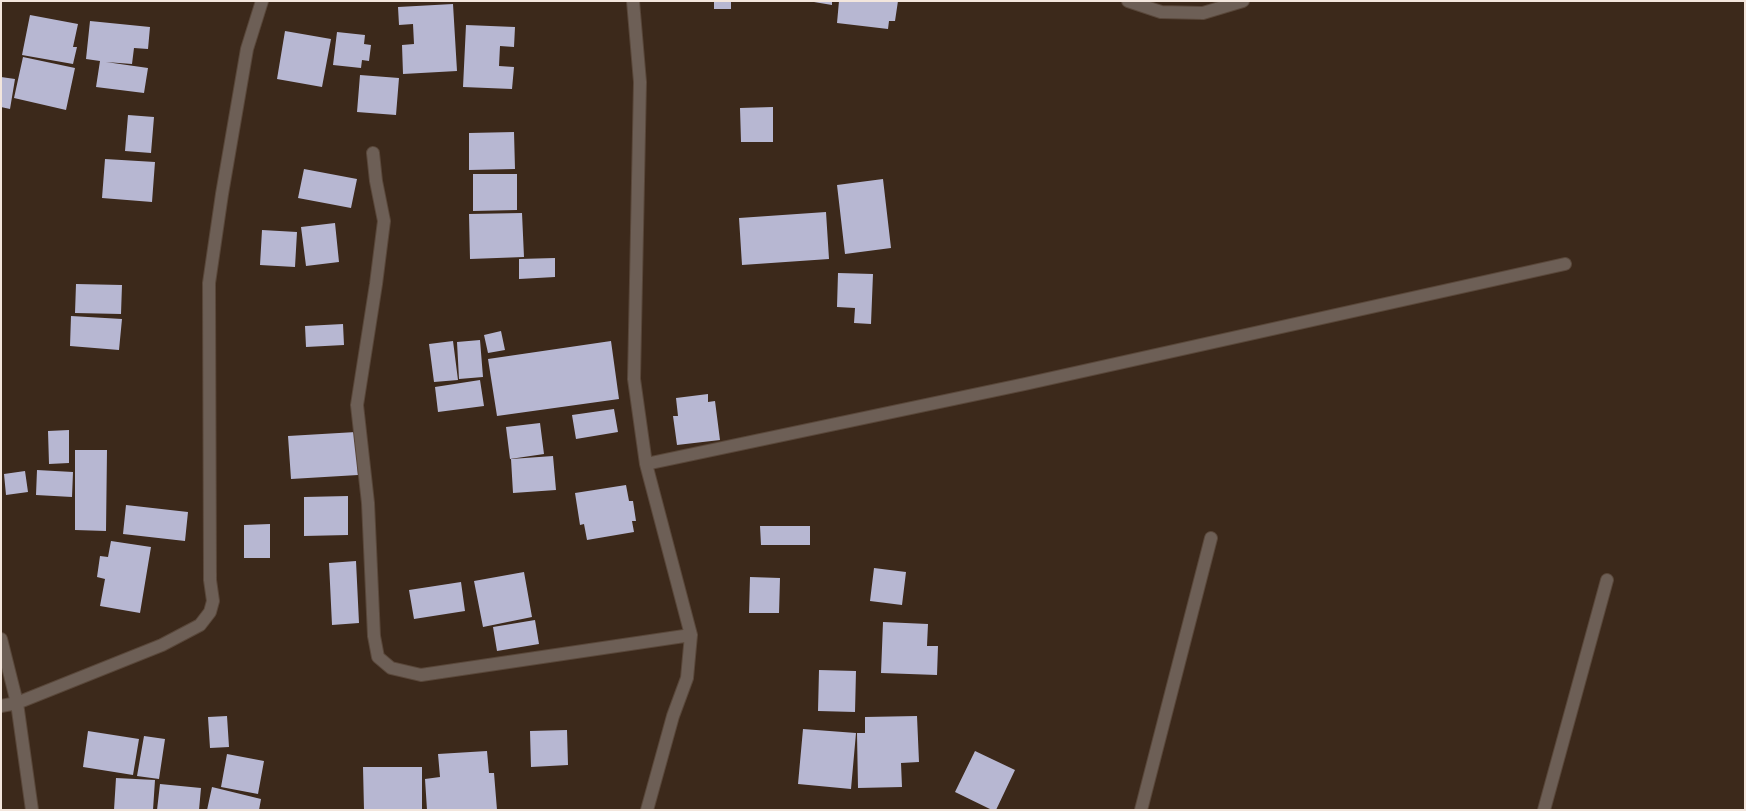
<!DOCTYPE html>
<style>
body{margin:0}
#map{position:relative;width:1746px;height:811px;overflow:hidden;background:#3c291b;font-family:"PT Serif",serif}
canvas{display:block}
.frame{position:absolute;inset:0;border:2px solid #f3e6dd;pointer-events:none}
</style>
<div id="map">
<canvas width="1746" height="811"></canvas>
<div class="frame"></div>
</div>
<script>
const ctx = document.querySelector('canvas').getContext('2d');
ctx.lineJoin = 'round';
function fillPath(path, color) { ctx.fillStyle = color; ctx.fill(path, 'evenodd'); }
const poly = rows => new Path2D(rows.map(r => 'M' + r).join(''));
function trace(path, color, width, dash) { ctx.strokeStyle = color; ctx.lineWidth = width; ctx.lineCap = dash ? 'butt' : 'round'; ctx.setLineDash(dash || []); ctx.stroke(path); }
const building = poly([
 [714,1,731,1,731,9,714,9],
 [808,1,832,1,832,5],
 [839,1,898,1,895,21,889,21,888,29,837,23],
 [453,4,457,71,403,74,402,45,414,44,413,24,399,25,398,7],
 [30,15,78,24,73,47,77,47,73,64,22,55],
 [90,21,150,27,148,49,134,48,132,64,106,62,148,68,144,93,96,87,100,61,86,59],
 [466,25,515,27,514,47,500,46,499,66,514,67,512,89,463,87],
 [285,31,331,39,322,87,277,79],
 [337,32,365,35,364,44,371,45,369,61,362,60,361,68,333,65],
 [23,57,75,68,66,110,14,98],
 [360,75,399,78,396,115,357,112],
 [1,77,15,79,10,109,1,107],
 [773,107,773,142,741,142,740,108],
 [128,115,154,117,151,153,125,151],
 [514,132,515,169,469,170,469,133],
 [105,159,155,162,152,202,102,198],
 [304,169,357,179,351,208,298,198],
 [473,174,517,174,517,210,473,211],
 [883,179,891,248,845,254,837,185],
 [826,212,829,259,742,265,739,218],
 [522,213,524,257,470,259,469,214],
 [335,223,339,262,306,266,301,227],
 [262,230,297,232,295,267,260,265],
 [555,258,555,277,519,279,519,259],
 [838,273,873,274,871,324,854,323,855,308,837,307],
 [76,284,122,285,121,314,75,313],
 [71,316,122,319,119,350,70,346],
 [343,324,344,345,306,347,305,326],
 [501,331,505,350,488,353,484,335],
 [480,340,483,377,459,379,457,342],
 [453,341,458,380,434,382,429,344],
 [611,341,619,399,497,416,488,359],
 [480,380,484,406,438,412,435,387],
 [708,394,708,402,715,401,720,440,677,445,673,416,678,416,676,398],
 [614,409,618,432,576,439,572,415],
 [540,423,544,454,510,459,506,427],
 [69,430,69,463,49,464,48,431],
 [356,432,358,475,291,479,288,436],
 [75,450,107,450,106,531,75,530],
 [553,456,556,490,513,493,511,459],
 [37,470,73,472,72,497,36,495],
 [25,471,28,492,6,495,4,474],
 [626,485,629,501,633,501,636,521,632,521,634,532,587,540,584,524,580,525,575,493],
 [348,496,348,535,304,536,304,497],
 [126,505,188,512,185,541,123,534],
 [270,524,270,558,244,558,244,525],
 [760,526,810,526,810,545,761,545],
 [111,541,151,547,140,613,100,606,105,579,97,577,100,556,108,557],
 [356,561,359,623,332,625,329,563],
 [874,568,906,572,902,605,870,601],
 [524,572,532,617,483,627,474,581],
 [750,577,780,578,779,613,749,613],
 [461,582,465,611,414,619,409,590],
 [535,620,539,644,497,651,493,627],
 [883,622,928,624,927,646,938,646,937,675,881,673],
 [819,670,856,671,855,712,818,711],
 [227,716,229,747,210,748,208,717],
 [917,716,919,762,901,763,902,787,858,788,857,733,865,733,865,717],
 [803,729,856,733,851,789,798,784],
 [567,730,568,765,531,767,530,731],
 [88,731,139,739,133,775,83,767],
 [144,736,165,739,159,779,137,776],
 [487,751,489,773,494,773,497,810,427,810,425,779,440,777,438,754],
 [975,751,1015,770,996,810,992,810,955,792],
 [227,754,264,761,258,794,221,787],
 [363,767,422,767,422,810,364,810],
 [116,778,155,780,153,810,114,810],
 [160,784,201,788,199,810,157,810],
 [212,787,261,799,259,810,207,810]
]);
const minor = poly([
 [633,1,640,82,634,379,646,464,691,635,687,678,673,716,647,810],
 [1128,1,1161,12,1203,13,1243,1],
 [373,153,376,181,384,221,376,284,357,405,368,503,374,636,378,657,391,668,421,675,691,635],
 [646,464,1025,384,1565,264],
 [1,639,17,703,32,810],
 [1,706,17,703,162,645,200,625,210,612,213,601,210,580,209,283,222,194,247,49,262,1],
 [1141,810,1211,538],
 [1544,810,1607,580]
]);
fillPath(building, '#b7b7d2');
trace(minor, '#59473a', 14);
trace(minor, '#6d5f56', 12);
</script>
